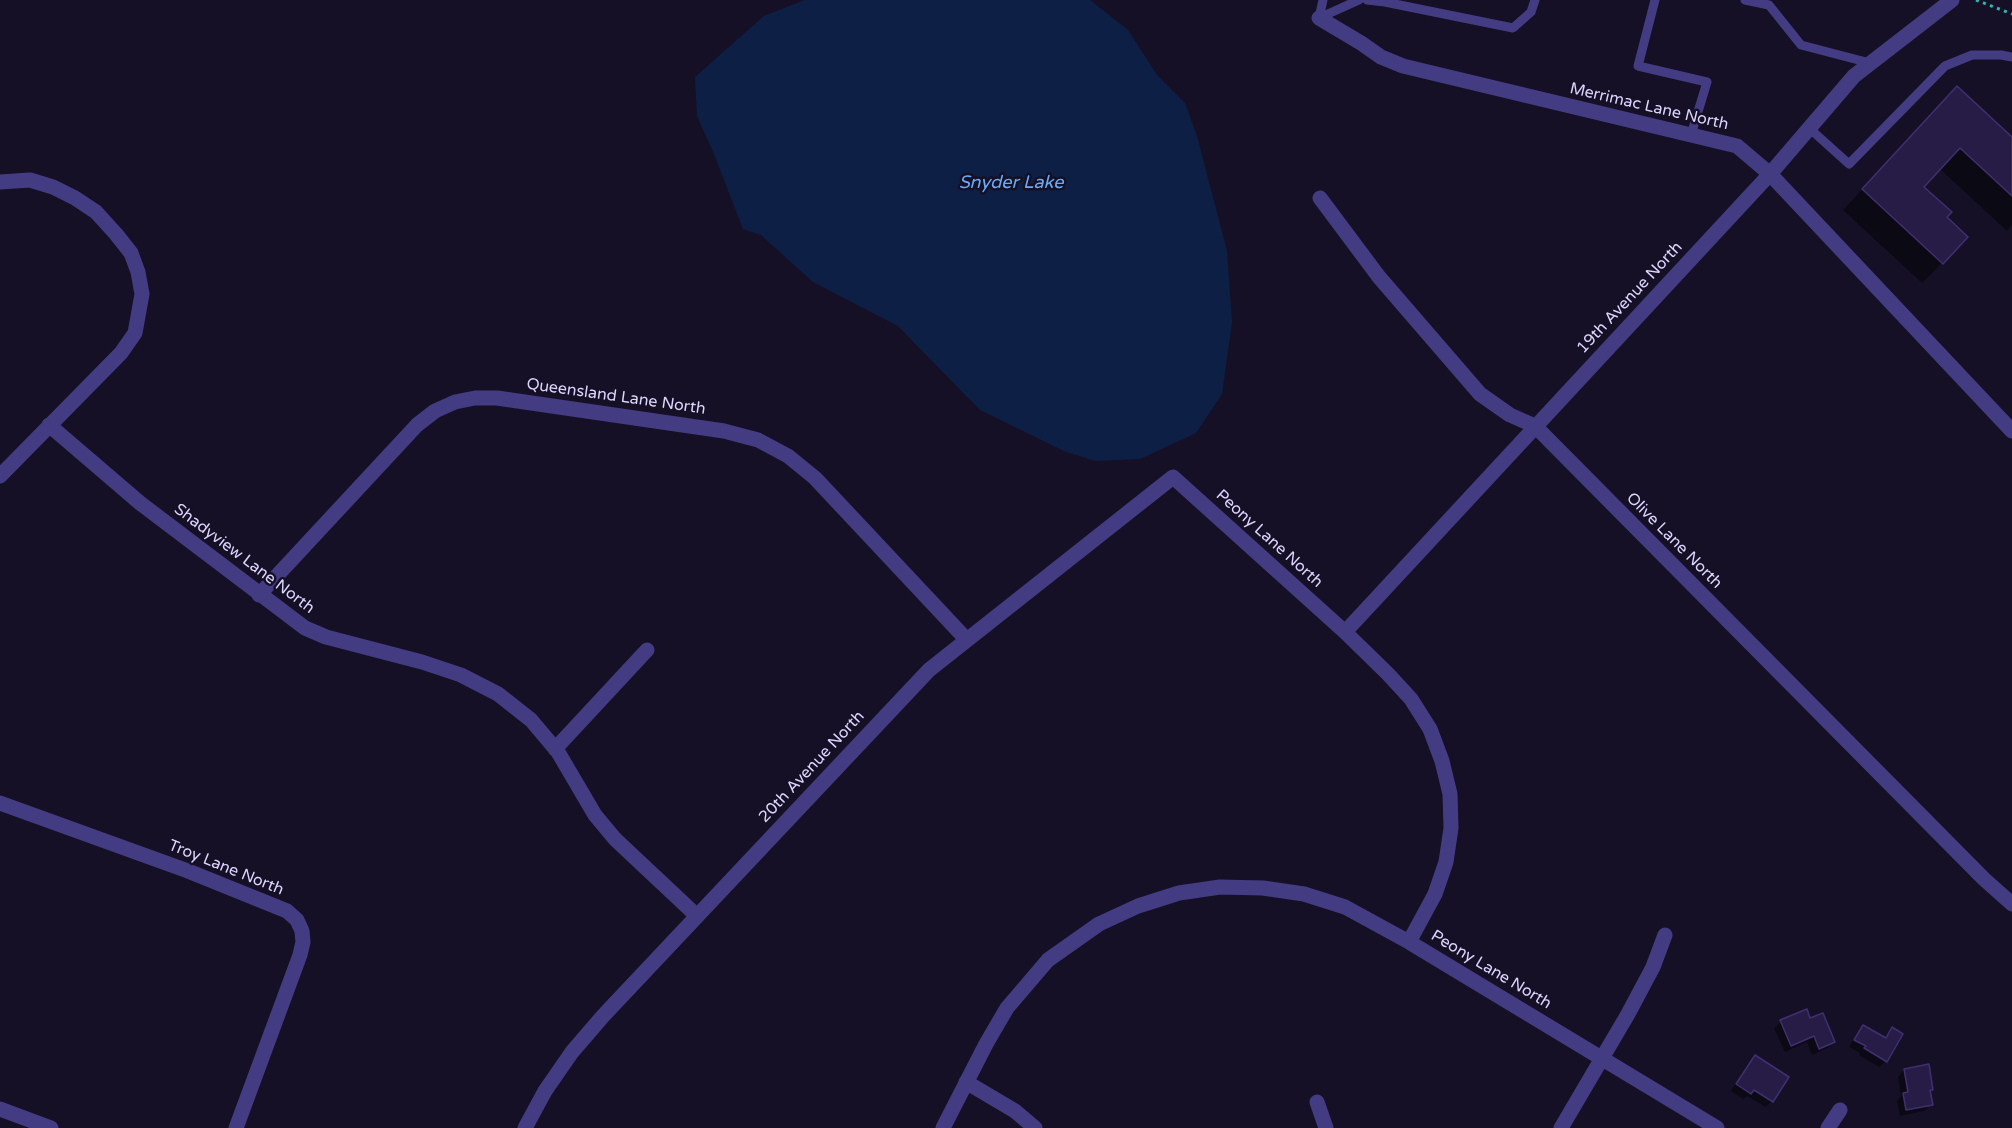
<!DOCTYPE html>
<style>
body{margin:0}
canvas{display:block;background:#151025}
</style>
<canvas width="2012" height="1128"></canvas>
<script>
const ctx = document.querySelector('canvas').getContext('2d');
ctx.lineJoin = 'round';
function fillPath(path, color) { ctx.fillStyle = color; ctx.fill(path, 'evenodd'); }
const poly = rows => new Path2D(rows.map(r => 'M' + r).join(''));
function trace(path, color, width, dash) { ctx.strokeStyle = color; ctx.lineWidth = width; ctx.lineCap = dash ? 'butt' : 'round'; ctx.setLineDash(dash || []); ctx.stroke(path); }
function drawText(font, color, halo, rows, align = 'center') {
  ctx.font = font + ' "Varela Round",sans-serif'; ctx.lineWidth = 5; ctx.setLineDash([]); ctx.textBaseline = 'middle'; ctx.strokeStyle = halo; ctx.fillStyle = color; for (const [text, x, y, turn = 0] of rows) {
    ctx.save(); ctx.translate(x, y); ctx.rotate((+turn || 0) * Math.PI / 180); ctx.textAlign = isNaN(turn) ? turn : align; if (halo) ctx.strokeText(text, 0, 0); ctx.fillText(text, 0, 0); ctx.restore();
  }
}
const water = poly([
 [805,0,1090,0,1128,30,1157,75,1185,103,1197,136,1227,251,1232,322,1222,394,1196,433,1140,459,1095,461,1064,451,980,410,898,326,813,282,761,235,743,229,714,154,697,116,695,77,764,16]
]);
const shadow = poly([
 [1937,109,2012,139,2012,225,2007,231,1939,168,1922,187,1945,217,1942,263,1922,283,1843,210],
 [1810,1020,1834,1042,1827,1048,1812,1055,1807,1042,1785,1052,1774,1028,1781,1022],
 [1863,1027,1884,1039,1892,1029,1886,1061,1879,1067,1859,1055,1860,1053,1849,1047,1857,1033],
 [1755,1057,1772,1101,1766,1107,1747,1096,1743,1099,1731,1091,1748,1064],
 [1904,1070,1932,1089,1929,1092,1931,1104,1924,1111,1900,1116,1897,1101,1901,1096,1898,1077]
]);
const building = poly([
 [1957,86,2012,137,2012,196,1960,148,1924,187,1952,212,1947,217,1968,237,1943,264,1862,189,1957,86],
 [1807,1009,1810,1018,1823,1013,1835,1042,1819,1049,1814,1036,1791,1046,1780,1020,1807,1009],
 [1863,1025,1886,1038,1892,1027,1903,1034,1887,1062,1864,1048,1866,1046,1854,1040,1863,1025],
 [1755,1055,1789,1077,1773,1102,1754,1090,1751,1094,1736,1084,1755,1055],
 [1929,1064,1933,1090,1930,1090,1933,1105,1906,1110,1903,1093,1908,1092,1904,1069,1929,1064]
]);
const path = poly([
 [1976,0,2012,14]
]);
const lane = poly([
 [1367,0,1385,2,1513,28,1531,12,1535,0],
 [1655,0,1638,66,1707,82,1691,135],
 [1745,0,1769,5,1801,45,1870,63],
 [1319,18,1359,0],
 [1319,18,1323,0],
 [1809,128,1849,164,1945,66,1972,55,2001,55,2012,57]
]);
const street = poly([
 [1319,18,1361,43,1381,57,1403,66,1737,146,1770,174,2012,431],
 [0,182,30,180,53,187,75,198,96,212,116,234,131,253,138,272,142,294,135,333,121,353,0,476],
 [1320,198,1379,277,1480,394,1510,415,1535,426,1984,879,2012,904],
 [49,425,140,503,305,628,326,637,422,662,461,675,498,694,531,720,558,752,595,815,615,839,697,916],
 [259,595,417,425,435,411,455,402,475,398,497,398,724,431,758,440,788,456,815,478,966,639],
 [1345,632,1770,174,1854,76,1952,0],
 [555,749,647,650],
 [0,803,188,871,287,911,297,920,302,931,303,942,300,955,236,1128],
 [966,1082,1015,1111,1035,1128],
 [1317,1102,1326,1128],
 [0,1109,51,1128],
 [525,1128,545,1091,572,1052,603,1016,929,670,1173,477,1345,632,1388,674,1411,699,1430,729,1442,761,1450,794,1451,828,1446,862,1435,894,1409,942],
 [943,1128,986,1044,1007,1008,1048,960,1099,924,1138,906,1179,893,1220,887,1263,888,1304,894,1345,907,1409,942,1717,1128],
 [1561,1128,1628,1014,1653,967,1665,935],
 [1828,1128,1840,1110]
]);
const streetNames = [
 ["Merrimac Lane North",1649,107,13],
 ["19th Avenue North",1630,298,-47],
 ["Queensland Lane North",616,397,8],
 ["Peony Lane North",1269,539,42],
 ["Olive Lane North",1674,541,45],
 ["Shadyview Lane North",244,559,37],
 ["20th Avenue North",812,767,-47],
 ["Troy Lane North",226,868,22],
 ["Peony Lane North",1491,970,31]
];
const waterNames = [
 ["Snyder Lake",1011,183]
];
fillPath(water, '#0e1f46');
fillPath(shadow, '#0007');
fillPath(building, '#271c46');
trace(building, '#402f71', 1.5);
trace(path, '#33b3b4', 3, [3, 4.5]);
trace(lane, '#443c83', 9);
trace(street, '#443c83', 15);
drawText('16px', '#ddd5fe', '#151025', streetNames);
drawText('italic 18px', '#67acfa', '#151025', waterNames);
</script>
